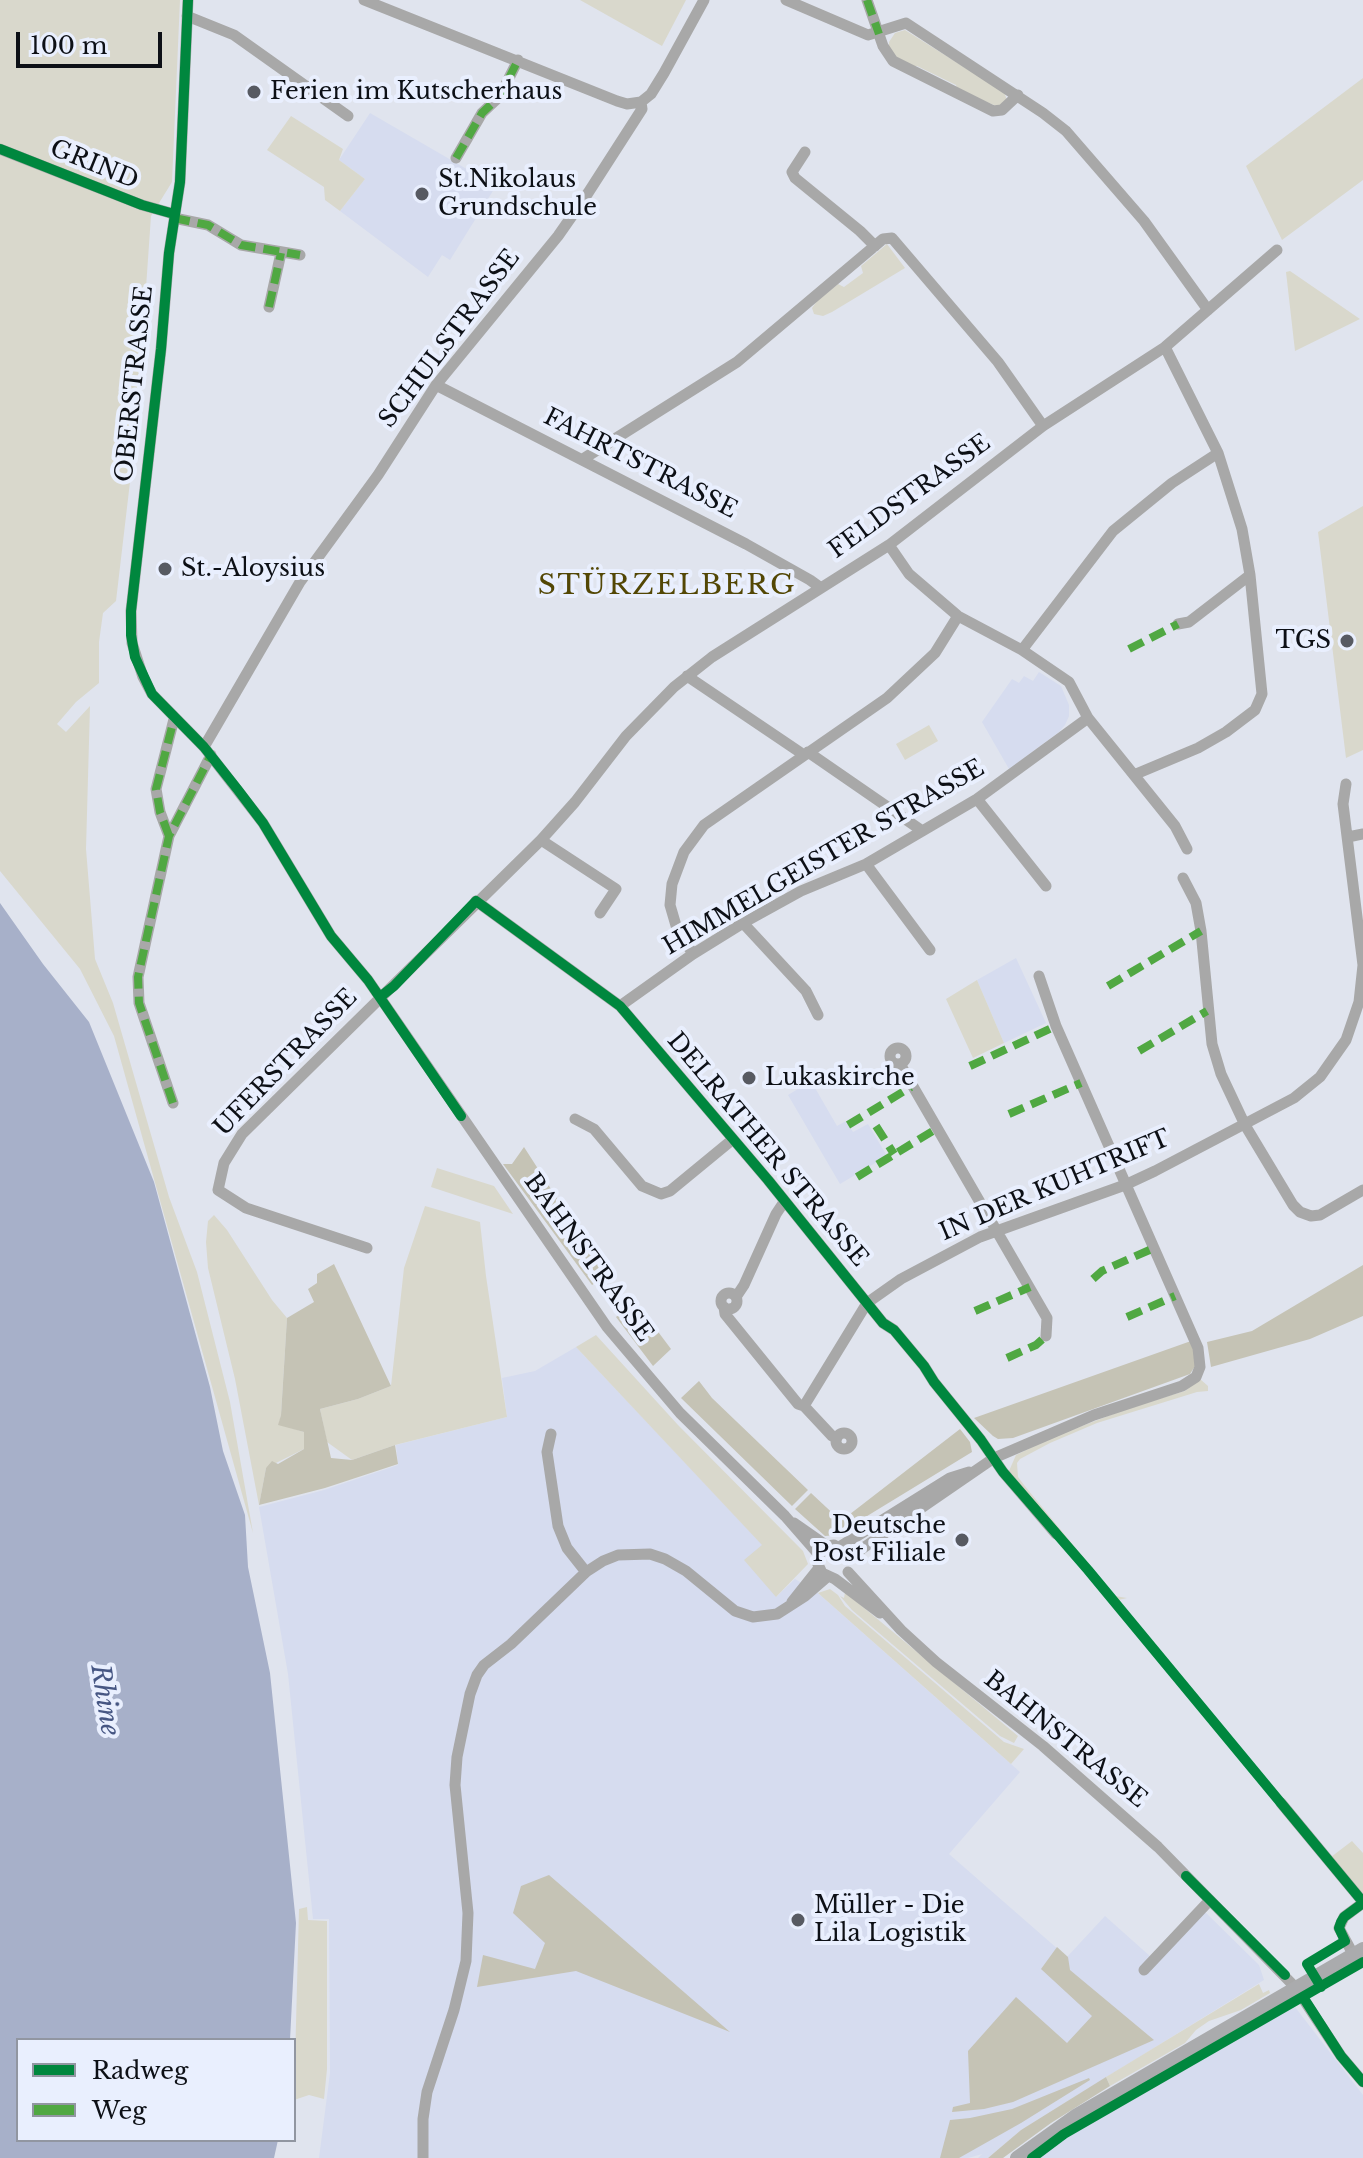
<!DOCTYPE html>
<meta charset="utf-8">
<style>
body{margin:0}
#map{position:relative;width:1363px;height:2158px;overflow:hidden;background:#e0e4ee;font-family:"Libre Baskerville",serif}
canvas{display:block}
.legend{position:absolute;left:16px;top:2038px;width:280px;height:104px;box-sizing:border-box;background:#e9effe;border:2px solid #9196a1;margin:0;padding:10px 14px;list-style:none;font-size:24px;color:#0d1016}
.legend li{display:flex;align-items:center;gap:16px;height:40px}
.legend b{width:40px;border:2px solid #9196a1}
.scale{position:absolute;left:16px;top:32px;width:146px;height:36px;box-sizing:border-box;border:4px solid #0d1016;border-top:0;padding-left:10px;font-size:24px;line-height:28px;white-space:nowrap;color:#0d1016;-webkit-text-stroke:6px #e9effe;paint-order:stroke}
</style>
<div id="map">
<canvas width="1363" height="2158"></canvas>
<ul class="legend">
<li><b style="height:10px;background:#00873e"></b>Radweg</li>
<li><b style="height:10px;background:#50a842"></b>Weg</li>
</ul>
<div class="scale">100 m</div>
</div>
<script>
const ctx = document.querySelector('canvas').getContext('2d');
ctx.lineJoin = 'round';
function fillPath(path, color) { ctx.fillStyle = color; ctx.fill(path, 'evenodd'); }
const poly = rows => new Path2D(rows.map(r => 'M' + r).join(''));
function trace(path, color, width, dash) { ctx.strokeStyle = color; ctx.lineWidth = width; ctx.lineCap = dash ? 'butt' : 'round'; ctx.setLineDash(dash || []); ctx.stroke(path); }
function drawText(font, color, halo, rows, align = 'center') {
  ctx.font = font + ' "Libre Baskerville",serif'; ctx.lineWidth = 8; ctx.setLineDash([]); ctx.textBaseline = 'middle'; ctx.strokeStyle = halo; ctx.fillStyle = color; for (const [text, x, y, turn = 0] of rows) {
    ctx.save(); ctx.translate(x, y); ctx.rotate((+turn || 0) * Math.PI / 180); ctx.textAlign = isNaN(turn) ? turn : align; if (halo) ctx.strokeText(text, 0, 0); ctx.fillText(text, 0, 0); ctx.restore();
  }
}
const built = poly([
 [370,113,496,186,450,260,442,255,428,277,340,211,365,179,339,160],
 [1039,672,1061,686,1069,705,1069,716,1065,725,1059,732,1009,769,982,722,1012,679,1019,683,1024,676,1033,681],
 [1016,958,1046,1023,1004,1043,977,980],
 [811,1081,837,1126,846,1121,853,1132,868,1124,887,1156,840,1184,788,1095],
 [576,1347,763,1545,776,1597,795,1579,818,1593,1020,1772,949,1854,1067,1957,1105,1916,1151,1957,1199,1906,1259,1965,1264,1980,1021,2130,988,2158,978,2158,982,2154,968,2158,319,2158,330,2073,329,1919,313,1919,288,1674,259,1507,324,1490,398,1465,396,1445,507,1417,502,1378,535,1371],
 [1295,2007,1363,2095,1363,2158,1036,2158,1065,2134]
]);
const green = poly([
 [0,0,180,0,172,182,151,216,136,431,116,601,103,613,99,642,99,683,76,702,57,724,66,732,90,706,86,849,95,959,113,1003,169,1197,197,1272,230,1402,253,1533,114,1036,80,969,0,871],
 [580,0,686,0,662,46],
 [905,30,1004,92,1007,100,999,107,958,91,956,85,917,66,910,67,897,60,889,48,889,42,895,33],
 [1363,78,1363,180,1282,240,1246,166],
 [291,116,343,149,339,160,365,179,340,211,325,200,324,187,267,150],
 [887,244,905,268,832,312,823,316,814,314,812,308,817,301,838,284,844,287,863,273,861,266],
 [1290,271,1360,319,1295,351,1286,272],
 [1363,506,1363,750,1346,758,1318,532],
 [929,725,938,741,905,760,896,744],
 [977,980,1004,1043,973,1058,946,999],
 [437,1168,494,1186,513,1214,431,1187],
 [425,1206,480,1222,486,1276,507,1417,395,1445,352,1460,327,1442,320,1409,358,1399,391,1386,404,1268],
 [214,1215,227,1230,272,1300,287,1318,281,1415,279,1424,304,1432,304,1449,266,1468,259,1505,235,1379,208,1268,206,1242,208,1221],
 [596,1335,678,1425,803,1551,808,1564,776,1597,744,1560,762,1545,576,1347],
 [1200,1379,1208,1386,1208,1391,1197,1392,1097,1423,1050,1443,1020,1459,1017,1463,1018,1477,1024,1485,1115,1596,1127,1598,1118,1600,1009,1471,1016,1455,1053,1437,1129,1408,1185,1391],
 [830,1589,838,1595,845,1606,1004,1742,1024,1749,1011,1764,818,1593],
 [845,1592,1018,1736,1014,1743,1000,1736,852,1610,840,1596,844,1598],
 [1352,1841,1363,1853,1363,1896,1331,1857],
 [307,1907,308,1920,327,1921,327,2069,324,2099,309,2095,294,2100,299,1909],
 [1259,1984,1263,1993,1269,1990,1270,1993,1241,2010,1209,2021,1196,2030,1185,2043,1110,2086,1106,2077]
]);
const forest = poly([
 [524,1147,607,1276,592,1285,503,1164,512,1164],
 [334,1264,391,1386,358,1399,320,1409,331,1458,352,1460,395,1445,398,1464,325,1488,259,1505,266,1468,272,1461,278,1464,304,1449,304,1432,278,1425,281,1415,287,1318,314,1302,308,1289,317,1283,317,1274],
 [1363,1265,1363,1316,1310,1339,1211,1367,1207,1342,1252,1331],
 [635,1301,671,1349,653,1366,616,1317],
 [1191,1341,1197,1363,1190,1374,1013,1438,998,1439,993,1436,974,1418],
 [699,1381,712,1398,808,1490,792,1506,681,1398],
 [960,1429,970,1442,972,1452,836,1535,825,1536,795,1509,811,1493,841,1521],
 [549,1875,730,2032,576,1971,477,1987,483,1955,535,1969,545,1943,513,1913,521,1886],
 [1057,1947,1068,1957,1070,1970,1154,2040,1013,2102,984,2109,952,2112,953,2107,970,2103,968,2051,1016,1997,1067,2043,1092,2016,1041,1969],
 [1106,2077,1110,2086,1051,2123,1003,2158,988,2158,1021,2130],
 [1089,2078,1090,2080,1021,2123,959,2158,940,2158,950,2120,970,2118,1012,2109]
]);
const water = poly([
 [0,903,43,964,89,1022,154,1182,210,1387,223,1451,245,1515,248,1567,270,1673,296,1923,290,2040,18,2040,18,2140,278,2140,274,2158,0,2158]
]);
const minor = poly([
 [188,0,180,182,169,253,161,349,131,611,132,643,143,677,152,694,204,747,263,823,331,936,368,980,607,1327,680,1413,785,1516,819,1555],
 [364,0,617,101,627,104,641,102],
 [786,0,868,35,906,23,1043,113,1066,131,1144,221,1208,310],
 [867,0,883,46,893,61,993,111,1002,110,1018,95],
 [187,16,234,35,348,116],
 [0,149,142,205,174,214],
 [805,152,792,172,795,178,860,231,875,246],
 [456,158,482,113,500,96,518,60],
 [174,218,208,225,241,245,300,255],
 [269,307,281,253],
 [436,385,746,544,810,580,821,588],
 [583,459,737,362,883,239,892,238,998,362,1043,426],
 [889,545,909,574,958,616,1022,650,1069,682,1088,718,1175,826,1187,849],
 [1178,624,1189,622,1250,575],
 [1022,650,1113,531,1172,483,1218,453],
 [687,676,804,755],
 [204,747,300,582,378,475,436,385,558,236,588,193,642,109,641,102,651,94,664,73,704,0],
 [808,752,921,830],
 [1136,774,1198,748,1226,732,1255,710,1262,694,1250,575,1242,529,1218,453,1165,347],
 [977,799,1046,886],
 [169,836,160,812,156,789,174,719],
 [1348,837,1363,834],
 [541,840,616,889,600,913],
 [866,864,930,950],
 [1183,878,1196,903,1201,931,1212,1044,1221,1074,1245,1125,1293,1205,1300,1212,1311,1216,1320,1215,1363,1190],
 [476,901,620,1006,768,1180,883,1323,894,1330,924,1366,934,1382,981,1440,1003,1472,1056,1534],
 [743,923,806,991,818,1015],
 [693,954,677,929,670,905,672,884,684,852,704,825,887,698,935,653,958,616],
 [620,1006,693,954,743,923,801,891,866,864,977,799,1088,718],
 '890 1056a8 8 0 1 1 16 0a8 8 0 1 1-16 0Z',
 [900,1064,1047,1318,1046,1336],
 [173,1103,139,1003,138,977,169,836,211,755],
 [575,1119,594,1129,642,1186,661,1194,670,1191,732,1140],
 [367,1248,246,1208,218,1190,224,1163,242,1134,541,840,575,802,626,736,674,687,712,657,889,545,1043,426,1165,347,1277,250],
 '721 1301a8 8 0 1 1 16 0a8 8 0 1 1-16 0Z',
 [736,1297,744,1285,776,1214,784,1202],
 [724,1307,725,1314,798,1404,804,1406,832,1436,837,1438],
 [804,1406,867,1303,901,1279,980,1237,1125,1185,1155,1171,1294,1098,1320,1077,1346,1040,1359,1002,1363,965,1343,804,1346,784],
 '836 1441a8 8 0 1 1 16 0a8 8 0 1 1-16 0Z',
 [551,1434,547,1452,558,1526,567,1548,586,1572],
 [794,1523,827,1546,834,1545],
 [827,1546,819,1555,817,1562,822,1573,835,1579,880,1613],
 [841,1546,950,1478,969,1472],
 [850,1557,994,1458,1094,1415,1182,1386,1196,1377,1200,1367,1198,1348,1056,1026,1039,976],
 [848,1572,901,1630,936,1662,1043,1746,1158,1847,1296,1988,1341,2056,1363,2082],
 [792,1602,819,1568],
 [1281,1803,1363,1902],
 [1353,1954,1339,1928,1344,1917,1363,1903],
 [1144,1970,1210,1900],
 [423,2158,423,2119,427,2092,454,2010,466,1961,468,1913,455,1785,457,1757,470,1694,477,1675,484,1665,511,1644,586,1572,603,1561,618,1555,650,1554,665,1559,686,1571,735,1611,753,1617,777,1614,805,1596,827,1577]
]);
const major = poly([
 [1017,2158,1077,2115,1363,1949]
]);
const quiet = poly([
 [867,0,879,34],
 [456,158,482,113,500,96,518,60],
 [174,218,208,225,241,245,300,255],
 [269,307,281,253],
 [1129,649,1178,624],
 [169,836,160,812,156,789,174,719],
 [1108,986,1201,931],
 [1139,1051,1207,1011],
 [970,1066,1056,1026],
 [173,1103,139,1003,138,977,169,836,211,755],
 [1009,1114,1081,1083],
 [848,1125,911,1087],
 [876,1126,894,1154],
 [857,1177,936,1129],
 [1093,1279,1102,1271,1154,1248],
 [975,1311,1030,1287],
 [1127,1317,1175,1296],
 [1007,1358,1036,1345,1046,1336]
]);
const cycleway = poly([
 [188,0,180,182,169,253,161,349,131,611,131,635,135,657,152,694,204,747,238,790,263,823,331,936,368,980,461,1116],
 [0,149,142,205,174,214],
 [380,997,394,986,476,901,620,1006,768,1180,883,1323,894,1330,924,1366,934,1382,981,1440,1003,1472,1088,1570,1363,1902],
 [1186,1876,1285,1975],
 [1321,1987,1307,1964,1345,1941,1339,1928,1341,1922,1344,1917,1363,1903],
 [1303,1997,1341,2056,1363,2082],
 [1032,2158,1064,2134,1363,1962]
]);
const markers = [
 [254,92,8,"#575a62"],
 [422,194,8,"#575a62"],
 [165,569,8,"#575a62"],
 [1347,641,8,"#575a62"],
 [749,1078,8,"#575a62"],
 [962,1540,8,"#575a62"],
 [798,1920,8,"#575a62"]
];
const poiNames = [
 ["Ferien im Kutscherhaus",270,92],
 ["St.Nikolaus",438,180],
 ["Grundschule",438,208],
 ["St.-Aloysius",181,569],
 ["TGS",1331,641,"right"],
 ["Lukaskirche",765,1078],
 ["Deutsche",946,1526,"right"],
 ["Post Filiale",946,1554,"right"],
 ["Müller - Die",814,1906],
 ["Lila Logistik",814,1934]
];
const streetNames = [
 ["GRIND",94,165,22],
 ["SCHULSTRASSE",450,339,-53],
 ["OBERSTRASSE",135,384,-84],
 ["FAHRTSTRASSE",640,464,27],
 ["FELDSTRASSE",910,497,-36],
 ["HIMMELGEISTER STRASSE",824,858,-30],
 ["UFERSTRASSE",286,1063,-46],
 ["DELRATHER STRASSE",767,1150,50],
 ["IN DER KUHTRIFT",1055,1186,-23],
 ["BAHNSTRASSE",588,1258,54],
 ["BAHNSTRASSE",1065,1740,39]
];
const waterNames = [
 ["Rhine",104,1700,81]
];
const quarterNames = [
 ["STÜRZELBERG",667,586]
];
fillPath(built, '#d6dcef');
fillPath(green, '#d9d8cc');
fillPath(forest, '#c5c3b5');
fillPath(water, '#a7b0c9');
trace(minor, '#a8a8a8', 11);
trace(major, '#aaabad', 14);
trace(quiet, '#50a842', 8, [16, 8]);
trace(cycleway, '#00873e', 10);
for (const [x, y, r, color] of markers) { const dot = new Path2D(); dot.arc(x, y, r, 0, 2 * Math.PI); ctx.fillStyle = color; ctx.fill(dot); trace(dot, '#e9effe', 3); }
drawText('24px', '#0d1016', '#e9effe', poiNames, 'left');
drawText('24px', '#0d1016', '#e9effe', streetNames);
drawText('italic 26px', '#465683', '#e9effe', waterNames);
ctx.letterSpacing = '2px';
drawText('28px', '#534705', '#e9effe', quarterNames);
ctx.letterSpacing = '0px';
</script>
